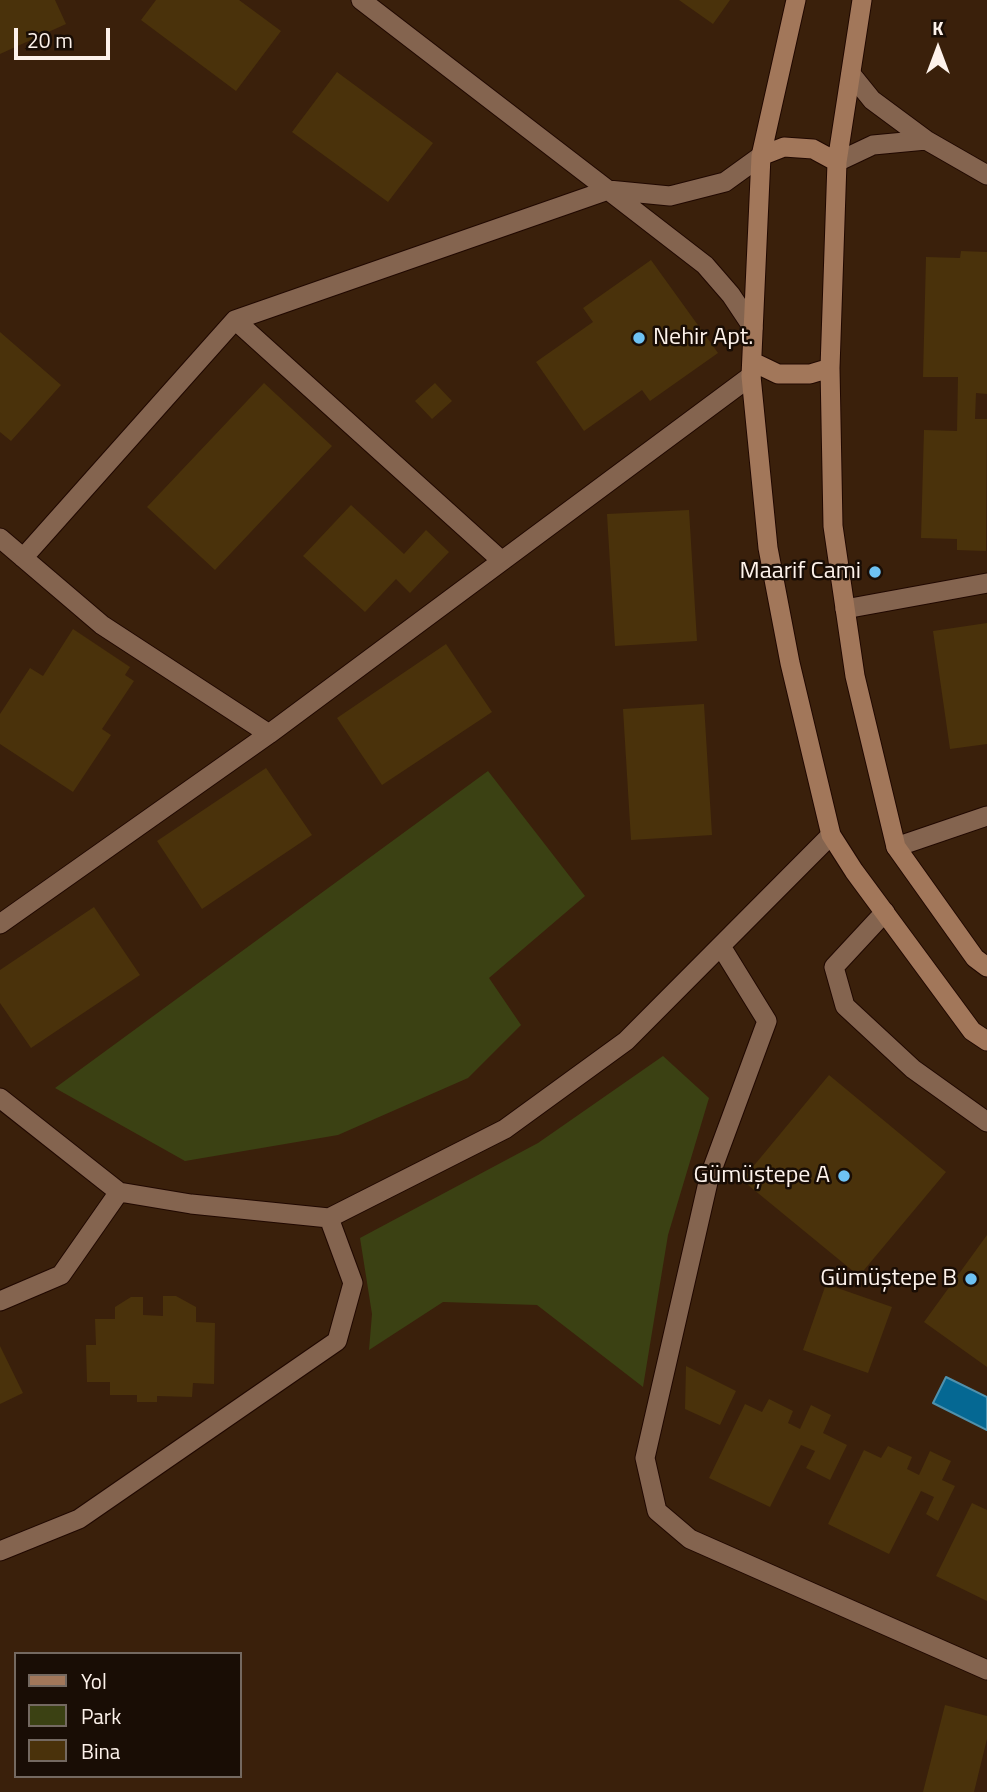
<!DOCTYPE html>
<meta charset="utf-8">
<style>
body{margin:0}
#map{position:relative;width:987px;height:1792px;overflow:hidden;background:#3a200b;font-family:"Titillium Web",sans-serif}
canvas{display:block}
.legend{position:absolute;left:14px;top:1652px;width:228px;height:126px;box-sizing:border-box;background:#190d05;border:2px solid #746961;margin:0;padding:9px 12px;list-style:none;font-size:21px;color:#fdf2eb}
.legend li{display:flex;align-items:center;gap:14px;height:35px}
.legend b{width:35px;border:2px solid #746961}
.north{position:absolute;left:903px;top:14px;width:70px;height:70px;-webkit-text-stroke:5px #190d05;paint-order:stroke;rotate:0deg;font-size:19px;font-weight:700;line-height:28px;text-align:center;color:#fdf2eb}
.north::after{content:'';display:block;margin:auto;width:24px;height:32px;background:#fdf2eb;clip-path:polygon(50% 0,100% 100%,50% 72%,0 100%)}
.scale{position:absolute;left:14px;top:28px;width:96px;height:32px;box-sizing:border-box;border:4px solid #fdf2eb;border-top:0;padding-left:9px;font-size:21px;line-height:24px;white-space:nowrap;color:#fdf2eb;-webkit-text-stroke:5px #190d05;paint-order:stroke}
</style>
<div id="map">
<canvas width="987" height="1792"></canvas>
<ul class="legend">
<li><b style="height:9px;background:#a2775a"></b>Yol</li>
<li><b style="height:19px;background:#3b4113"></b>Park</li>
<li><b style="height:19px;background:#4a320b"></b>Bina</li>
</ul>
<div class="north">K</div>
<div class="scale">20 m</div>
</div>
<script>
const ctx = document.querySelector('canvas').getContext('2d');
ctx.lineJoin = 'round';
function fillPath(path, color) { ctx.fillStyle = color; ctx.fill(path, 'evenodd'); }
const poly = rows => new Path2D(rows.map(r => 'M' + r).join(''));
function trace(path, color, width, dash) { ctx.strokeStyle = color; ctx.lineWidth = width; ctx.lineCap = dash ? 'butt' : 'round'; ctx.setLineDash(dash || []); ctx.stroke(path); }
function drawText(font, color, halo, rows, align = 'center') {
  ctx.font = font + ' "Titillium Web",sans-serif'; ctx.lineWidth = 5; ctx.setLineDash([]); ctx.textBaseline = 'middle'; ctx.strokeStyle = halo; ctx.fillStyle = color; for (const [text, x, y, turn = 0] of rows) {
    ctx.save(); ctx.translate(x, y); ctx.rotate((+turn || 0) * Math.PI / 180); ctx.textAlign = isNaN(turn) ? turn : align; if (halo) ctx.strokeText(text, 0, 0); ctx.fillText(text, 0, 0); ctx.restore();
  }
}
const green = poly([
 [488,771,585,896,489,978,521,1025,468,1078,338,1135,185,1161,55,1088],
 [663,1056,709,1098,668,1235,643,1387,537,1305,443,1302,369,1350,372,1314,360,1238,538,1143]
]);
const water = poly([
 [946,1377,987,1397,987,1430,933,1403,946,1377]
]);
const building = poly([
 [0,0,55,0,66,24,0,54],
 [156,0,239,0,281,31,236,91,141,20],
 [679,0,730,0,713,24],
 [337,72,433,143,388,202,292,132],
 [961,251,987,252,987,394,976,393,975,419,987,419,986,551,957,550,957,539,921,538,924,430,957,431,958,377,923,377,926,257,960,258],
 [651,260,718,353,650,401,642,390,584,431,536,362,593,322,583,308],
 [0,332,61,385,11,441,0,432],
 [264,383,332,446,215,570,147,507],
 [435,383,452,401,432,419,415,401],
 [351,505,404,554,426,530,449,552,410,593,396,579,365,612,303,556],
 [689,510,697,641,615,646,607,514],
 [987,623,987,744,950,749,933,631],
 [73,629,130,667,125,675,134,681,102,729,111,735,73,792,0,744,0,714,30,668,43,676],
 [446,644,492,712,382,785,337,718],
 [704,704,712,835,631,840,623,709],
 [266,768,312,835,202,909,157,841],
 [94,907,140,975,31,1048,0,1003,0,970],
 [829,1075,946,1172,859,1276,742,1180],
 [987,1235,987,1367,924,1322],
 [826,1284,892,1307,868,1373,803,1350],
 [163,1296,176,1296,196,1307,196,1322,215,1323,214,1384,193,1383,192,1397,157,1396,157,1402,137,1402,137,1395,110,1395,110,1382,87,1382,86,1345,96,1345,95,1319,115,1319,115,1307,131,1297,143,1297,143,1315,163,1316],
 [0,1346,23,1393,0,1404],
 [686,1366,736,1391,720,1425,685,1409],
 [769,1399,793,1411,788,1423,800,1429,811,1405,831,1415,823,1433,847,1445,830,1480,806,1468,815,1451,801,1445,770,1507,709,1478,745,1404,762,1412],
 [888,1446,912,1457,907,1469,919,1475,930,1451,951,1461,942,1480,955,1486,938,1521,926,1514,934,1497,921,1491,889,1554,828,1524,864,1450,881,1458],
 [972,1503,987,1510,987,1601,936,1576],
 [945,1705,987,1716,987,1739,974,1792,923,1792]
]);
const service = poly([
 [885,912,834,967,845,1006,913,1069,987,1122]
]);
const minor = poly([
 [361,0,608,190,670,196,725,182,761,156],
 [851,74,872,100,926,140],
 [837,162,873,145,926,140,987,175],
 [235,320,502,561],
 [0,538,102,625,269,734],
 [23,558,235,320,608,190,705,265,731,295,753,328],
 [845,609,987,583],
 [896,847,987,816],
 [0,924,269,734,751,376],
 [722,948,767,1021,709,1178,645,1458,657,1511,690,1539,987,1670],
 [0,1098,119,1192,191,1204,329,1218,505,1129,626,1041,831,835],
 [0,1301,61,1275,119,1192],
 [0,1551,79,1519,337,1341,353,1283,329,1218]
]);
const secondary = poly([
 [796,0,761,156,751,376,768,548,790,663,831,835,854,871,972,1031,987,1041],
 [862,0,837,162,830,368,833,526,855,676,896,847,975,958,987,967],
 [761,156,784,147,813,149,837,162],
 [753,362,778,374,810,374,830,368]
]);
const markers = [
 [639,338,7,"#6ec2f3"],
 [875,572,7,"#6ec2f3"],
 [844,1176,7,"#6ec2f3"],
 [971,1279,7,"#6ec2f3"]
];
const poiNames = [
 ["Nehir Apt.",653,338,"left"],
 ["Maarif Cami",861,572],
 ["Gümüştepe A",830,1176],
 ["Gümüştepe B",957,1279]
];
fillPath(green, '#3b4113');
fillPath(water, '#056893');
trace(water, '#4f91ad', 2);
fillPath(building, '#4a320b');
trace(service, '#200800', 21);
trace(minor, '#200800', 21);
trace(secondary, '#200800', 21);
trace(service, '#84644f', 19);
trace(minor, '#84644f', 19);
trace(secondary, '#a2775a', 19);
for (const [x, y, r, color] of markers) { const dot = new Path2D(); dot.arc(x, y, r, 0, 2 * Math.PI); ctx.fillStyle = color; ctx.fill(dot); trace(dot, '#190d05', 2.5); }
drawText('24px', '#fdf2eb', '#190d05', poiNames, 'right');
</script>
